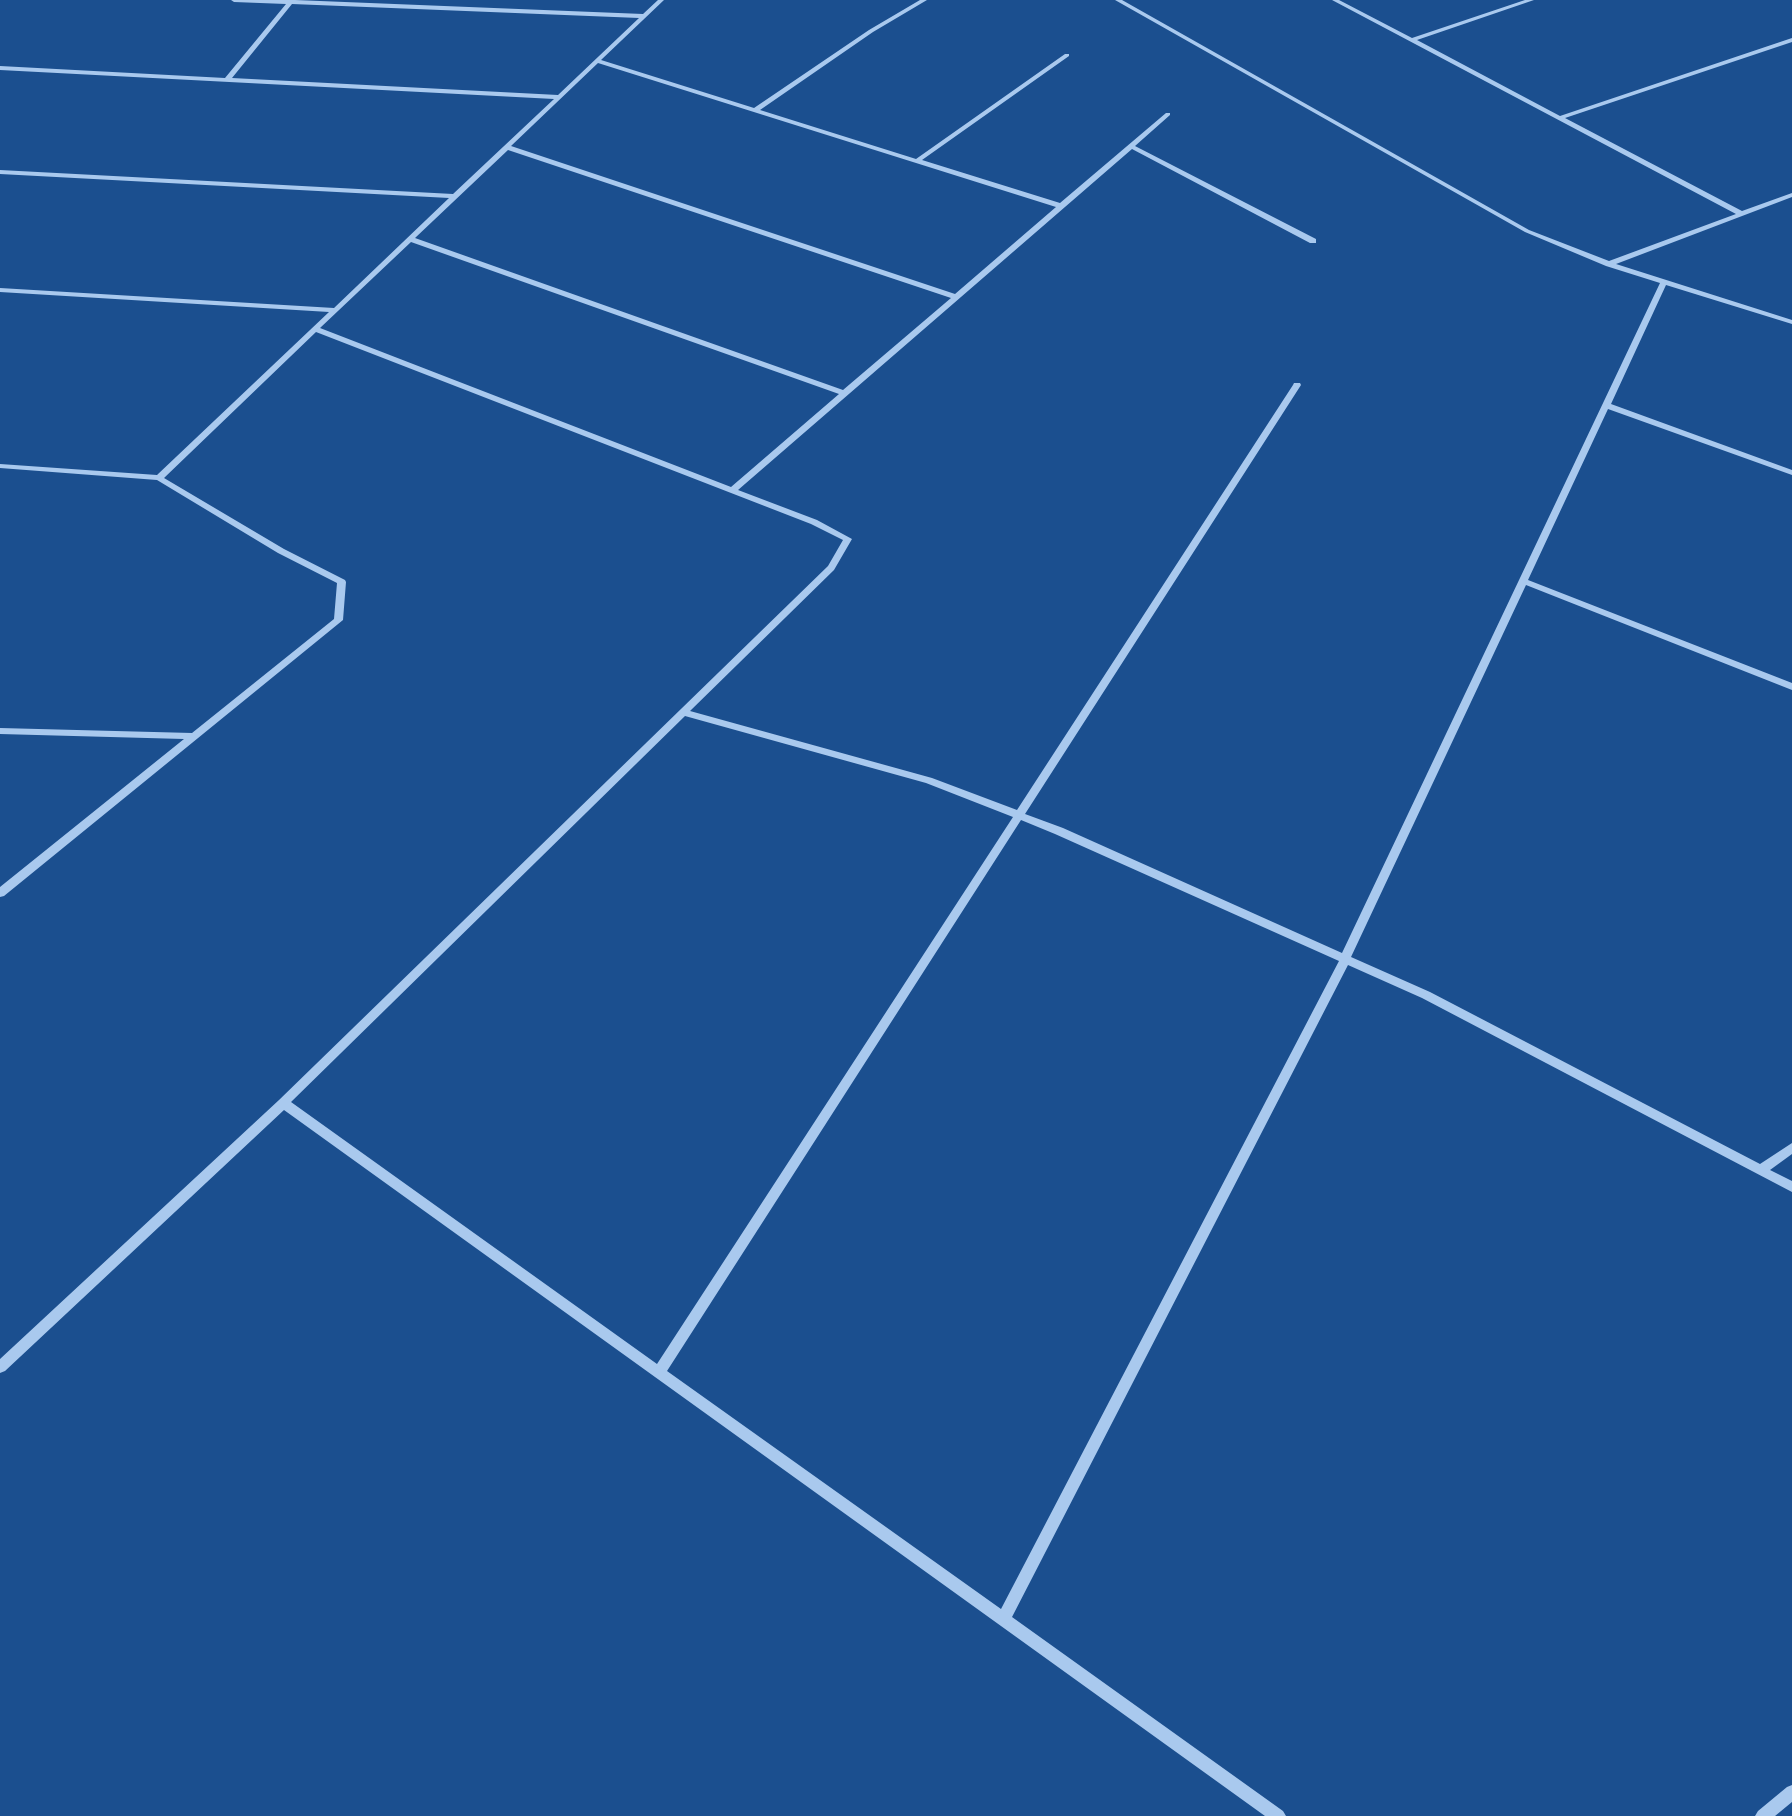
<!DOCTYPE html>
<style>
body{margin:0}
canvas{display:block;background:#1b4f8f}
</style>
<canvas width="1792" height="1816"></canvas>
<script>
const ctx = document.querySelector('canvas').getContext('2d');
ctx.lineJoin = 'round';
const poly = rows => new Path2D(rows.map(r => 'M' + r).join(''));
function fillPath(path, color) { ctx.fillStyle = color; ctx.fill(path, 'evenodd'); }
const minor = poly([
 [231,0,295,0,643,14,658,0,664,0,601,60,754,108,869,30,920,0,927,0,873,32,760,110,916,159,1065,54,1069,54,1069,56,922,160,1060,203,1166,113,1170,113,1170,115,1135,146,1316,239,1316,243,1310,243,1132,149,738,490,817,520,852,539,834,570,690,711,932,778,1017,810,1293,385,1294,383,1300,383,1301,385,1025,814,1063,828,1342,953,1660,283,1606,266,1525,232,1115,0,1122,0,1529,230,1609,261,1736,214,1332,0,1339,0,1412,38,1525,0,1534,0,1417,40,1560,116,1792,38,1792,42,1565,118,1742,211,1792,193,1792,197,1616,264,1792,320,1792,324,1666,285,1611,404,1792,470,1792,475,1608,409,1528,580,1792,683,1792,690,1526,585,1351,957,1430,992,1760,1164,1792,1143,1792,1154,1770,1170,1792,1181,1792,1192,1422,998,1348,965,1012,1617,1283,1811,1286,1816,1265,1816,284,1110,5,1371,0,1373,0,1359,279,1100,828,566,843,540,811,524,316,332,164,478,284,549,345,580,346,582,343,620,4,896,0,897,0,887,184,739,0,734,0,728,192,733,334,619,337,583,278,553,157,480,0,468,0,464,157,475,329,312,0,292,0,288,334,308,449,198,0,174,0,170,453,194,554,99,0,70,0,66,225,78,286,4,234,2,231,0],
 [292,4,639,18,558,95,232,78,292,4],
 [598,63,1056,207,955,294,511,146,598,63],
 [508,150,951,298,843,390,415,238,508,150],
 [411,242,839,394,731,487,320,328,411,242],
 [685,716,926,783,1013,817,657,1364,291,1102,685,716],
 [1021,820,1055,834,1339,961,1001,1609,667,1371,1021,820],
 [1792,1785,1792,1802,1775,1816,1755,1816,1758,1811,1787,1787,1792,1785]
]);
fillPath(minor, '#a9c9ee');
</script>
